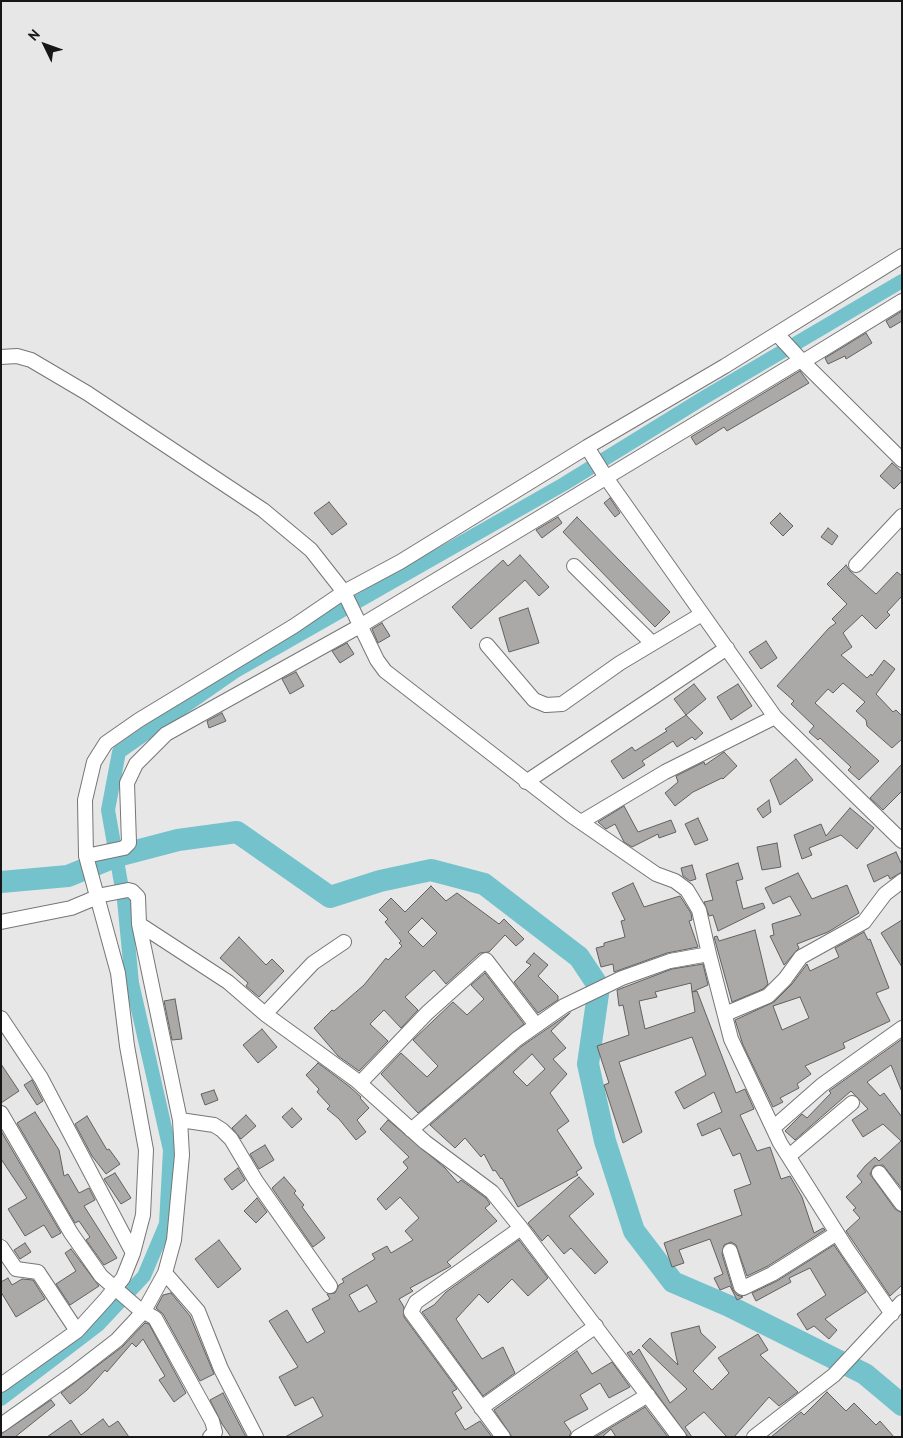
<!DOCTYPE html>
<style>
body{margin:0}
#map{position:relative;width:903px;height:1438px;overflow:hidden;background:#e7e7e8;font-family:"PT Sans",sans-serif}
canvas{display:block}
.frame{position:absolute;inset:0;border:2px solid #171717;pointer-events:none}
.north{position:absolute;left:20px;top:20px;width:50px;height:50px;-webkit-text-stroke:4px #e7e7e8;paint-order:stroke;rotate:312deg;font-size:14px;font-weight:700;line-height:20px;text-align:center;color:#171717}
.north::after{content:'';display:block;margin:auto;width:18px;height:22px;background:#171717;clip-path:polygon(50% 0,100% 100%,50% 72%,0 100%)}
</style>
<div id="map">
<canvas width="903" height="1438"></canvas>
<div class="frame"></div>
<div class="north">N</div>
</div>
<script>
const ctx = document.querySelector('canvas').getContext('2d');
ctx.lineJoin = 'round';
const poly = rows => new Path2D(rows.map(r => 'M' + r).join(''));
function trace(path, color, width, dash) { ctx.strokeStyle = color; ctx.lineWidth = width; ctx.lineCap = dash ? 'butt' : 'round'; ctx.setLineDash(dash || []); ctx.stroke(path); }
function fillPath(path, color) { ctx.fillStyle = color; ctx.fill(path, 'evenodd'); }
const canal = poly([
 [1,1399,98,1325,144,1276,166,1224,170,1150,132,983,124,900,108,810,119,752,234,672,564,484,705,397,902,281]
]);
const river = poly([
 [1,882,68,876,117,856,178,840,237,832,330,897,380,881,431,870,484,884,579,957,599,987,588,1064,605,1141,634,1231,673,1282,729,1306,865,1374,902,1405]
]);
const building = poly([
 [902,311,902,321,890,328,886,321,902,311],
 [866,333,872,343,846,359,845,356,828,364,825,358,866,333],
 [800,371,809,383,727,431,724,427,696,445,691,437,800,371],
 [892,463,902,472,902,481,894,489,880,476,892,463],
 [610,498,620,513,615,517,604,503,610,498],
 [329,502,347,524,332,535,314,513,329,502],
 [780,513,793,526,783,536,770,523,780,513],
 [558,517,562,523,542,538,536,530,558,517],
 [577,517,670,612,655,627,563,532,577,517],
 [828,528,838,536,832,545,821,537,828,528],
 [520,555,549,587,539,596,525,580,471,629,452,607,503,560,508,566,520,555],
 [846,565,850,571,876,594,897,572,902,576,902,596,887,612,890,615,876,629,862,615,843,633,852,647,841,655,867,678,871,674,872,676,884,660,895,669,876,694,893,712,896,710,902,716,902,739,892,748,867,726,866,720,856,711,865,702,843,683,833,693,828,689,815,703,879,761,859,780,848,770,851,767,820,738,818,740,809,732,814,726,791,704,794,701,777,686,829,628,836,623,832,619,847,604,827,584,846,565],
 [528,608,539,643,509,652,499,618,528,608],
 [382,623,390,636,378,643,372,629,382,623],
 [766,641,777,658,761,669,749,652,766,641],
 [347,643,354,654,340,663,332,651,347,643],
 [296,672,304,686,290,694,282,679,296,672],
 [694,684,706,699,686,715,674,699,694,684],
 [738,684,752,706,731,720,717,697,738,684],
 [222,713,226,721,209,728,207,721,222,713],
 [686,715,703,733,695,740,692,737,677,747,673,741,642,761,645,765,623,779,611,761,632,747,635,751,667,731,665,729,686,715],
 [724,752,737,766,723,779,722,778,693,792,675,806,665,793,678,782,676,776,704,762,705,765,724,752],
 [796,759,813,780,780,805,770,780,796,759],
 [902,764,902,791,883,810,870,798,902,764],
 [769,800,771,812,763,818,757,809,769,800],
 [624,806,638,832,671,820,676,832,659,838,658,834,632,847,624,842,615,824,606,829,598,822,624,806],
 [850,808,874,828,857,849,841,835,809,848,812,855,802,859,794,835,821,824,826,836,850,808],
 [698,818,708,840,695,845,685,824,698,818],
 [777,843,781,867,762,870,757,847,777,843],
 [896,852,902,865,902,872,890,879,888,875,874,882,867,865,896,852],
 [738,863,743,879,736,881,743,909,763,903,765,908,718,931,713,915,709,916,704,902,713,900,706,874,738,863],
 [692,865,696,879,690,881,683,876,681,868,692,865],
 [798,873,812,899,847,885,859,913,828,932,797,944,799,948,784,965,770,936,774,935,772,924,801,915,790,896,773,904,765,888,798,873],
 [633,883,644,907,680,896,691,913,692,920,689,921,698,947,667,953,614,972,613,964,601,967,596,948,604,946,604,943,625,937,621,921,625,920,612,893,633,883],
 [431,886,446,901,457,893,499,924,504,919,524,939,516,946,505,935,489,952,480,953,446,984,434,970,405,997,418,1010,401,1028,384,1010,370,1024,388,1041,359,1071,338,1056,314,1028,332,1010,334,1011,364,985,386,958,388,960,402,946,399,943,401,941,385,922,388,919,379,910,391,898,405,912,431,886],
 [422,918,437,933,423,947,408,932,422,918],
 [902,920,902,967,881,933,902,920],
 [755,930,768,984,763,989,732,1002,714,937,717,936,719,941,755,930],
 [864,932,868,940,870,939,889,988,876,993,890,1021,843,1043,845,1048,805,1066,811,1074,797,1084,799,1088,780,1098,783,1102,773,1107,743,1045,735,1020,774,1002,792,984,807,964,810,971,839,957,835,948,864,932],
 [800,997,809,1018,782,1030,773,1006,800,997],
 [239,937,266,965,272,959,284,971,259,997,246,986,248,983,220,958,239,937],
 [534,953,548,965,538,976,558,996,558,1000,538,1013,514,982,531,965,526,962,534,953],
 [703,964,708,985,692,992,691,983,655,992,657,997,639,1001,645,1029,695,1012,692,992,697,991,736,1093,745,1089,754,1109,740,1115,757,1151,770,1147,781,1179,790,1176,802,1197,814,1233,823,1228,825,1230,768,1266,747,1276,736,1245,731,1242,724,1245,722,1254,733,1290,737,1295,743,1297,737,1300,730,1286,720,1290,714,1278,723,1274,710,1239,679,1250,684,1263,672,1267,664,1243,742,1215,734,1190,751,1184,740,1153,733,1156,720,1128,702,1136,697,1124,722,1112,714,1092,684,1109,675,1092,706,1075,692,1037,619,1062,642,1132,623,1143,604,1085,609,1083,597,1046,629,1035,623,1005,619,1006,617,990,672,969,703,964],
 [485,973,524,1024,418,1113,381,1074,401,1053,427,1077,438,1066,413,1040,453,1002,467,1015,484,999,471,985,485,973],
 [175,999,182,1039,172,1040,164,1001,175,999],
 [570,1013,551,1031,566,1048,553,1059,567,1074,550,1093,569,1121,557,1130,582,1168,576,1172,578,1175,518,1207,502,1178,501,1179,495,1170,493,1171,484,1154,481,1157,465,1138,455,1148,430,1125,522,1046,570,1013],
 [532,1054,545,1069,527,1086,513,1072,532,1054],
 [262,1029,277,1047,258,1063,243,1045,262,1029],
 [902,1039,902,1092,891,1065,867,1082,880,1096,884,1093,902,1117,902,1189,883,1165,874,1166,870,1174,895,1209,902,1213,902,1285,890,1296,846,1231,860,1218,853,1210,856,1208,846,1197,862,1182,857,1176,865,1166,875,1157,879,1161,901,1141,883,1124,863,1137,852,1120,868,1109,851,1091,795,1140,785,1131,802,1114,807,1118,831,1093,829,1091,902,1039],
 [318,1063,350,1087,361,1097,360,1098,369,1108,357,1120,366,1132,356,1140,339,1119,327,1109,330,1106,317,1092,319,1089,306,1075,318,1063],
 [1,1064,19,1091,1,1103,1,1064],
 [32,1080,43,1101,37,1105,24,1085,32,1080],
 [214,1090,218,1100,205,1105,201,1094,214,1090],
 [292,1108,302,1119,292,1128,282,1117,292,1108],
 [35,1112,59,1150,64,1176,68,1174,79,1193,89,1188,95,1200,84,1206,117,1258,104,1265,86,1240,90,1237,79,1221,75,1223,17,1123,35,1112],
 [246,1115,256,1126,241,1139,232,1128,246,1115],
 [87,1116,107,1150,109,1149,120,1164,106,1174,92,1156,75,1124,87,1116],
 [388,1120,445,1168,458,1183,461,1180,486,1198,490,1204,485,1208,497,1221,447,1262,451,1266,410,1288,413,1291,399,1299,404,1307,404,1317,457,1389,452,1392,462,1408,455,1413,465,1430,480,1421,492,1437,285,1437,323,1416,313,1397,295,1406,279,1377,298,1367,269,1321,287,1310,307,1343,325,1332,312,1309,330,1299,327,1294,335,1293,339,1285,344,1282,342,1279,375,1259,372,1254,387,1246,391,1253,413,1240,405,1231,419,1218,400,1197,386,1210,377,1199,408,1168,403,1162,409,1157,380,1129,388,1120],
 [367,1285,377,1302,359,1312,349,1295,367,1285],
 [1,1131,61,1233,52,1238,44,1225,25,1236,8,1209,27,1198,1,1159,1,1131],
 [265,1145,274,1160,259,1169,250,1154,265,1145],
 [238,1168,245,1180,232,1190,224,1179,238,1168],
 [115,1173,131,1198,121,1204,104,1179,115,1173],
 [284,1177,296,1191,294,1193,304,1205,302,1207,325,1238,313,1247,272,1188,284,1177],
 [579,1177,594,1194,569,1216,608,1262,595,1274,571,1248,564,1254,548,1235,542,1241,528,1223,579,1177],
 [257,1198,267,1212,256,1223,244,1211,257,1198],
 [219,1240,241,1269,218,1288,195,1259,219,1240],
 [519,1240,548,1278,528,1296,512,1279,488,1303,479,1294,456,1319,482,1359,503,1347,515,1373,483,1396,422,1312,434,1305,446,1292,519,1240],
 [25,1243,31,1252,20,1259,14,1250,25,1243],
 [834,1245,866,1292,825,1319,837,1330,829,1339,814,1326,807,1330,797,1314,826,1295,810,1268,789,1278,791,1282,756,1301,752,1293,777,1281,834,1245],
 [71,1249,99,1286,70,1305,56,1284,76,1271,65,1253,71,1249],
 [8,1278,12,1285,22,1279,33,1280,45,1299,16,1317,1,1292,1,1282,8,1278],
 [171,1293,190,1316,214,1374,200,1381,163,1314,156,1308,163,1295,171,1293],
 [145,1323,149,1324,186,1393,174,1402,159,1380,165,1376,143,1339,136,1347,132,1343,107,1372,105,1370,87,1390,70,1404,61,1393,122,1347,145,1323],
 [699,1326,701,1333,716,1347,693,1371,712,1390,729,1373,718,1358,758,1334,768,1350,760,1355,798,1392,779,1406,769,1397,734,1437,727,1437,704,1412,685,1427,692,1437,688,1437,627,1353,631,1351,633,1355,639,1349,670,1403,687,1389,642,1346,650,1338,678,1365,671,1333,699,1326],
 [577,1351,592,1374,612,1362,630,1387,609,1398,600,1383,580,1395,588,1409,564,1422,571,1432,569,1437,512,1437,494,1410,577,1351],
 [827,1392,846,1411,854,1403,876,1425,880,1421,894,1437,771,1437,801,1412,804,1415,827,1392],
 [223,1393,246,1437,231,1437,222,1424,210,1400,223,1393],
 [51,1400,55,1405,15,1437,1,1437,1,1434,51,1400],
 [645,1407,668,1437,616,1437,611,1429,602,1437,595,1437,645,1407],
 [103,1419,109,1427,118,1421,129,1437,47,1437,71,1420,81,1435,103,1419]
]);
const minor = poly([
 [902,256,725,366,587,447,607,479,775,717,902,841],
 [777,334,801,360],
 [1,357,17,356,31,360,87,393,263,510,311,550,344,592,377,660,385,671,572,816,656,874,675,881,687,890,699,910,709,954],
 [804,361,902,301],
 [856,565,902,516],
 [574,566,652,643],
 [487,645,534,700,546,705,562,704,620,663,702,614],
 [526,782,727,648],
 [581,822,665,772,775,717],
 [86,856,124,848,129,843,127,783,136,764,166,734,360,626,801,360,902,460],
 [1,922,71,908,102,895,128,890,132,891,138,897,139,924,228,982,265,1014,356,1080,425,1142,492,1192,521,1228,416,1302,411,1312,503,1437],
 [265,1014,313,963,344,942],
 [725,1014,768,996,785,979,801,957,864,922,885,894,902,881],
 [1,1018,41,1078,133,1253],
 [360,1083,427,1013,486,960,536,1025],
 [1,1113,71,1233,101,1276,139,1309,155,1318,212,1421,215,1432,210,1437],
 [180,1120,214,1125,222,1130,231,1139,256,1181,330,1286],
 [773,1128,822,1085,902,1028],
 [411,1130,517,1039,564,1006,622,978,670,961,709,954,731,1039,780,1143,847,1249,892,1314],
 [789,1156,852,1103],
 [879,1173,902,1204],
 [521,1228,679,1437],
 [1,1247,16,1269,38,1272,77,1331],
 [730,1251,741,1287,743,1288,772,1274,837,1233],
 [165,1273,198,1311,221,1369,256,1437],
 [1,1385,77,1331,106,1299,123,1278,133,1253,143,1215,146,1150,127,1046,118,973,86,856,85,800,94,762,106,743,139,720,294,626,344,592,400,562,587,447],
 [481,1408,596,1326],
 [1,1425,73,1374,117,1340,144,1311,165,1273,174,1240,182,1155,180,1120,139,924],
 [578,1437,648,1395],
 [754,1437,834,1375,902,1302]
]);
trace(canal, '#73c2cc', 14);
trace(river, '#73c2cc', 22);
fillPath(building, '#aaa9a8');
trace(building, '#626160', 1);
trace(minor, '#767677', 16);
trace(minor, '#fff', 14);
</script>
